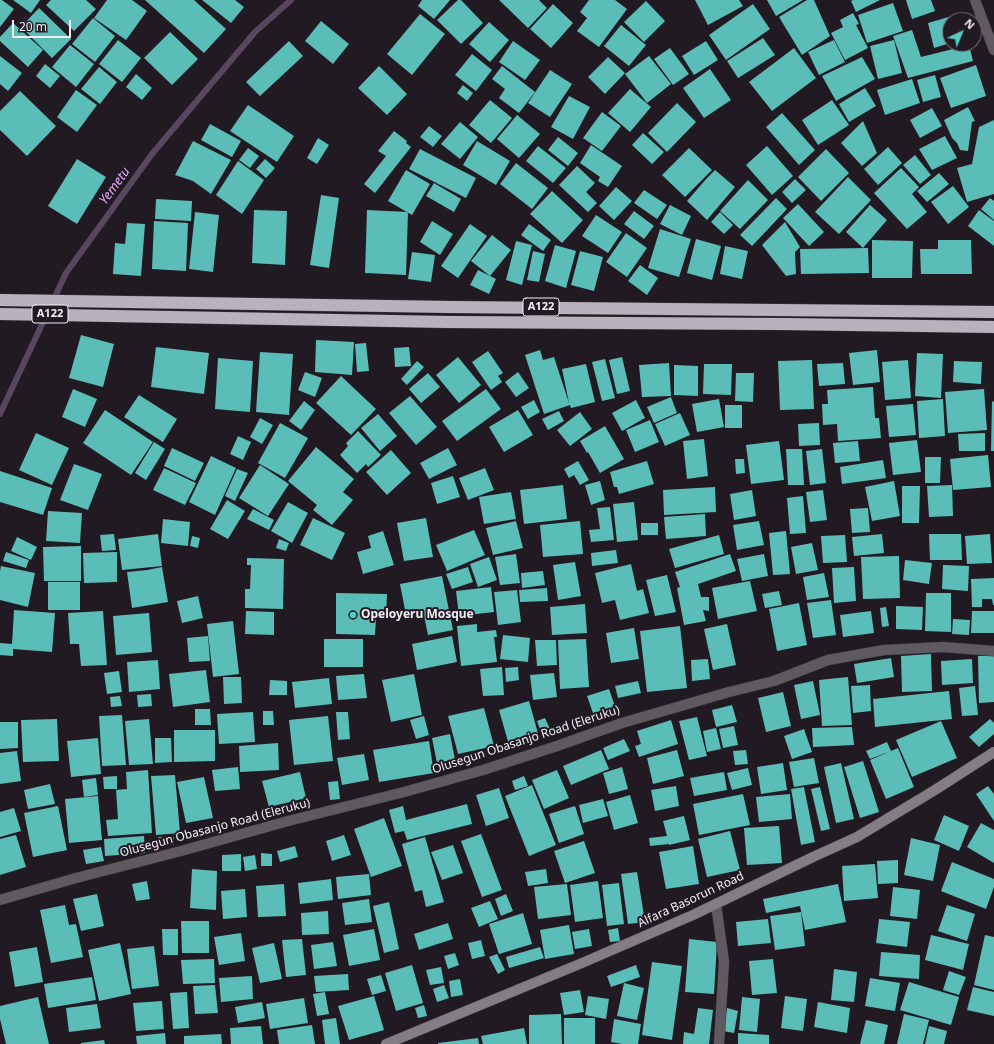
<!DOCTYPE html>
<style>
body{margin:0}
#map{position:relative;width:994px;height:1044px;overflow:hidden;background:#211a23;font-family:"Noto Sans",sans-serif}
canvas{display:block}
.north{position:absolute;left:942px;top:12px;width:40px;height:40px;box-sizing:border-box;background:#211a23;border:1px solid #756f77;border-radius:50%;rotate:44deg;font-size:11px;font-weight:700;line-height:16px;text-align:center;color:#f3eef5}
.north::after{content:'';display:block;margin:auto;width:14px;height:18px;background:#54cdc7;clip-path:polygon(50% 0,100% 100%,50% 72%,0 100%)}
.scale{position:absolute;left:12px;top:20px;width:59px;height:18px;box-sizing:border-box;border:2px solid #f3eef5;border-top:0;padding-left:5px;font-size:12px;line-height:14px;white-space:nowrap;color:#f3eef5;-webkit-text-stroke:3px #211a23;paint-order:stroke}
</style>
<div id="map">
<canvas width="994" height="1044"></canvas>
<div class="north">N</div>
<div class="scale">20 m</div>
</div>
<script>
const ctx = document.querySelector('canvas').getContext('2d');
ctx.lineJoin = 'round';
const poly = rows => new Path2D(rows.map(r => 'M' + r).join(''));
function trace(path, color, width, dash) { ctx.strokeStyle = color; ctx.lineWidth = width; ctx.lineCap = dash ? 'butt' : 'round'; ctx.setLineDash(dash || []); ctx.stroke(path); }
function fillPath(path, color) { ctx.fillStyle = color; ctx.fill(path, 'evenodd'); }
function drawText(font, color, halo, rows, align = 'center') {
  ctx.font = font + ' "Noto Sans",sans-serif'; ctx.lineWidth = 4; ctx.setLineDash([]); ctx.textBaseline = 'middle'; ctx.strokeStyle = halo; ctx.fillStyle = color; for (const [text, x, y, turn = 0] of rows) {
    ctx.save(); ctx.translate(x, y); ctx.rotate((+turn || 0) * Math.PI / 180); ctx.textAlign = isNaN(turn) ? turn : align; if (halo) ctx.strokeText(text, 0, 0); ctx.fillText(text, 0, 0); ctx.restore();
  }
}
const stream = poly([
 [0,414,66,273,152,154,255,32,291,0]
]);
const building = poly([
 [0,0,2,0,14,9,0,27],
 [13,0,40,0,31,13],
 [51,0,86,0,96,9,74,31,46,5],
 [107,0,132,0,147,11,126,40,94,18],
 [145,0,194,0,226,29,204,53],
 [202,0,235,0,244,7,231,23],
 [422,0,450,0,434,19,418,6],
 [458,0,461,0,483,23,461,44,437,20],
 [499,0,539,0,547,8,528,28],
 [589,0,615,0,627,9,599,47,577,31,587,18,580,12],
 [695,0,739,0,743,6,708,25],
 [767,0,803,0,776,16],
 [807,0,814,0,830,36,802,55,779,17],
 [853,0,880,0,856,12,851,1],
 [906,0,931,0,935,11,912,19],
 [646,1,665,21,644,42,624,22],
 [893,3,903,31,867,43,858,15],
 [553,4,573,23,551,48,530,29],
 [753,4,770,29,726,60,709,35],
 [39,8,71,39,52,58,21,27],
 [853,13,859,24,856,25,868,48,845,60,831,33,843,27,840,20],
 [420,14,445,34,412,75,387,54],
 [959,14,960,20,950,20,950,43,934,48,928,23],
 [93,18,115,36,95,62,72,44],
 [321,21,349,44,333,64,305,41],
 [489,22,509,40,490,62,469,44],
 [13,23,43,50,28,67,0,41,0,37],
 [621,25,646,45,629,66,604,46],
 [912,30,921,57,969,45,973,61,908,78,893,36],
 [170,32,198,59,172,85,144,58],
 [763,38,775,55,738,78,727,61],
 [118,40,141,58,122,82,99,64],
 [834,40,845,62,819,75,808,52],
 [894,40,902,73,878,79,870,46],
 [289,41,303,56,260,96,246,82],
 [513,41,540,60,525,80,499,62],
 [706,41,718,60,694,75,682,56],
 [70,45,94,64,76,87,52,67],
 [670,48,689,74,673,85,654,59],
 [794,48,816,78,772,111,749,82],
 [472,54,492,70,476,91,455,75],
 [0,56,22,73,8,91,0,84],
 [649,56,671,84,647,103,625,74],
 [608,57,625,73,605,94,588,77],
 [862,57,875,79,836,101,822,76],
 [45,64,60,76,50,88,36,76],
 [976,65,986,96,951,108,940,78],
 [379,66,407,94,387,115,358,88],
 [502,66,535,92,519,113,499,98,505,89,492,79],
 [99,67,117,82,100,104,81,89],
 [710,69,731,100,704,118,683,88],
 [550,70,572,84,550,117,528,103],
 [136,74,152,88,142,100,126,87],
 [935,75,941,97,923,102,917,80],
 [912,79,920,103,885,115,877,90],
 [463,85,473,93,467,101,457,93],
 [865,88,876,106,849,122,839,104],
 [630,89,651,107,630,132,608,113],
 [76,90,97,105,77,132,57,117],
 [20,91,56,126,27,156,0,130,0,111],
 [569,96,590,107,573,139,551,127],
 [490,100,512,118,491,143,469,125],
 [832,100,849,125,818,145,802,120],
 [677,103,696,122,667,152,648,133],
 [248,105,294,136,277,162,230,131],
 [968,107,975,121,972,122,968,151,960,150,957,143,952,138,944,120],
 [932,108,942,126,920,138,910,120],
 [602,112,621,126,602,151,583,138],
 [782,113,815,150,799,165,766,127],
 [517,115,540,134,519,158,497,139],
 [994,120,994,194,967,202,957,168,972,164,979,127],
 [863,121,877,153,862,166,841,143],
 [460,122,478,137,460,159,441,144],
 [210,124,241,141,232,157,201,140],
 [429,126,442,136,433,147,420,137],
 [394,131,407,141,406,143,411,147,375,193,364,184,386,156,378,151],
 [643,133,664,152,652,164,632,145],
 [945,136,957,158,932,170,919,149],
 [558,137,578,153,568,166,548,150],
 [318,138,329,145,317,164,307,158],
 [193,141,231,160,211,194,193,181,175,175],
 [477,141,510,161,496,185,463,165],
 [591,145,622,166,608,187,598,181,600,177,580,163],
 [538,146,566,168,553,183,526,161],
 [767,146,793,176,772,195,746,165],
 [888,147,902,163,878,185,864,169],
 [248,148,259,156,250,168,239,160],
 [689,148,712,170,685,197,662,175],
 [420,149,476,178,466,198,409,169],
 [826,149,849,173,821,201,798,177],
 [915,155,931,175,920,184,903,165],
 [77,159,106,177,77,224,48,206],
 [265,159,275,168,266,178,256,169],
 [238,161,264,180,242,214,216,195],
 [516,163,548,188,532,209,500,184],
 [577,166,595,183,586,192,597,203,588,212,559,185],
 [901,168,919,187,912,194,927,212,907,229,874,193],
 [406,170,430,184,412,215,388,201],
 [715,170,735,187,707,220,687,201,708,177],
 [939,173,949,184,927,202,917,191],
 [848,177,871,200,839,234,815,212],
 [795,179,806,190,792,203,782,192],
 [748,180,768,200,740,229,720,211],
 [434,183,461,199,454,212,426,196],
 [953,186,969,207,948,224,931,202],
 [616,187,632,201,614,220,599,206],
 [644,190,667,205,657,219,634,203],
 [552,191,583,220,562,243,530,214],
 [321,195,339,198,329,268,310,265],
 [776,198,787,209,752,246,740,235],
 [990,198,994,201,994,220,981,209],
 [156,199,192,201,191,221,155,219],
 [798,204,824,232,809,246,783,218],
 [670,205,691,216,682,235,660,224],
 [870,205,887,220,863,248,846,232],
 [254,210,287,211,285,265,252,263],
 [367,210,408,212,406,275,365,273],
 [979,210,994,221,994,246,968,226],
 [634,211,654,226,644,239,624,224],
 [195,212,219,215,213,272,189,269],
 [720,212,733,225,724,234,711,222],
 [596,215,622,232,608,253,582,236],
 [154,221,188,223,186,271,152,269],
 [432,221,453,234,440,255,420,242],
 [785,222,800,247,795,252,796,274,786,276,762,245],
 [127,223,145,224,141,276,113,274,115,243,125,244],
 [470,224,487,236,458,278,441,266],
 [529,224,551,240,543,251,521,235],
 [660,229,691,239,679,277,648,268],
 [626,233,647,248,627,277,606,262],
 [492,235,511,250,490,276,471,261],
 [696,239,721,246,712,280,687,273],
 [872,240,913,241,912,278,872,278],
 [938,240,971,240,972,274,921,274,920,249,938,249],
 [516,241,532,245,522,285,506,280],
 [555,245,576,251,566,288,545,281],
 [725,246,748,251,742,279,720,274],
 [868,248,869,273,801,274,800,249],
 [533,251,545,254,539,282,527,280],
 [580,251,603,257,594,291,571,285],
 [412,252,435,255,431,282,408,279],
 [640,265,658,278,647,295,628,281],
 [478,270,496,279,489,294,470,285],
 [81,335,114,344,103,387,69,378],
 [316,340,354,342,352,375,315,372],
 [366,343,369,371,357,372,355,344],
 [156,347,209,353,204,394,151,387],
 [409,347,411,366,395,367,394,348],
 [540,350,543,360,554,357,569,403,562,369,586,364,595,402,571,408,570,405,544,414,525,355],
 [877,350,880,382,853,385,849,353],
 [488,351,503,373,498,376,502,382,491,390,472,362],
 [260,352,293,354,289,415,256,412],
 [917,353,943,354,941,398,915,396],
 [458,357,481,385,459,403,436,375],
 [622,357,630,391,617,394,609,360],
 [218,358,253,361,250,412,215,409],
 [605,359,615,398,602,401,592,362],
 [812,360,814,409,780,410,778,361],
 [908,360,911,398,885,400,882,362],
 [417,361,424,367,407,385,401,379],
 [954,361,982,362,981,384,953,382],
 [669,363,671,396,642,397,639,365],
 [843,363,845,384,819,386,817,364],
 [704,364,732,364,731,395,703,394],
 [674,365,698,366,698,396,674,395],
 [305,372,322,378,315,397,298,390],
 [518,372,529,388,516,397,505,382],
 [428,373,440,387,421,403,409,389],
 [736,373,754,373,753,402,735,401],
 [341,376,376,409,351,435,316,403],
 [873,387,875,418,879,418,881,438,838,441,837,424,823,425,822,404,828,404,827,390],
 [73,389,97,399,85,427,62,417],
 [486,389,501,409,457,441,442,421],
 [984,389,987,430,948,433,945,392],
 [139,395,177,419,163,442,124,417],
 [410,396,437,427,416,445,389,413],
 [671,397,677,413,654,423,647,407],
 [719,399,724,427,697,432,692,404],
 [943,399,945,436,919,438,917,401],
 [534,400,540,412,528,419,521,407],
 [636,400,645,418,622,431,612,413],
 [304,401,315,410,301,430,289,421],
 [992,401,994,402,994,451,991,451],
 [913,404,916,435,889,437,886,406],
 [725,405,742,405,742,428,725,428],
 [105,410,153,442,131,475,83,443],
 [518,410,533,435,504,452,489,427],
 [559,411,564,421,548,430,542,419],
 [580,412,592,429,570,446,557,430],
 [680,413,690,435,665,446,655,424],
 [378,414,397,436,380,451,361,428],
 [260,418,273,425,262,444,250,437],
 [650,420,659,442,635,452,626,430],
 [280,423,308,438,285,478,258,463],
 [819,423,820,445,799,446,798,424],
 [605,426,624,459,600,473,588,452,587,453,580,441],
 [358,431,381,455,368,467,366,464,357,473,340,455,348,446,346,443],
 [36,433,69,448,52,485,19,470],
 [985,433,985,451,959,451,958,434],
 [238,436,251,442,243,460,230,454],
 [704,439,708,476,687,479,683,441],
 [917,440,921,472,893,475,889,443],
 [779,441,784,480,751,484,746,445],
 [858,441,860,461,835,463,833,443],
 [154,442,165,449,146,480,135,473],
 [316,447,354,479,343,492,353,500,332,525,313,510,317,505,288,481],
 [172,448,204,463,195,481,164,466],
 [448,448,457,465,429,479,420,463],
 [786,449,802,449,804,485,788,485],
 [822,449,826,483,810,485,806,451],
 [391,450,411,473,387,495,366,472],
 [988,455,991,487,953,490,950,459],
 [211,456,236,468,215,515,189,502],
 [925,457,941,457,940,483,925,483],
 [735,459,744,459,745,473,736,474],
 [883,460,886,478,842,484,840,467],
 [578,461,589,480,580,485,574,475,569,478,564,469],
 [647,461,654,484,619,494,617,487,614,487,610,472],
 [74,464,102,474,88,510,60,500],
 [260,465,289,484,268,516,239,498],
 [164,468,196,483,185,505,153,490],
 [485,468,494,490,468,500,459,478],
 [237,469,248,473,235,501,225,496],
 [0,471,52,488,43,515,0,502],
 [453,476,460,497,437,504,431,483],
 [600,481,605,500,591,505,585,485],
 [894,481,900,516,872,521,865,487],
 [563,485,567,519,524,524,520,490],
 [952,485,953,516,929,517,927,486],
 [902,486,920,486,919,523,902,523],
 [715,487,716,512,664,515,663,490],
 [752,490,756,516,734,520,730,494],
 [823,490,827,520,810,522,806,492],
 [511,492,516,519,484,524,479,497],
 [803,496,806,533,790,534,787,498],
 [227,500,245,511,228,539,210,529],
 [288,502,308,513,292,543,271,531],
 [634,502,638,540,617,542,613,504],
 [610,507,614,540,591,542,589,530,600,529,597,508],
 [868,508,870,532,852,533,850,509],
 [253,509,274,520,269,530,247,519],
 [48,511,82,513,80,543,46,541],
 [705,514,706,536,666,539,664,517],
 [313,518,345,533,332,560,300,545],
 [426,518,433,557,404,561,397,523],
 [163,519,190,522,188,546,161,543],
 [516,521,523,548,493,555,486,528],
 [580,521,583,554,543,557,540,525],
 [759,521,764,545,737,550,733,525],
 [641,523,658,523,658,535,641,535],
 [474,530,485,555,447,571,436,545],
 [383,531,394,565,363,574,357,552,371,548,368,536],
 [786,531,790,574,773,575,769,533],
 [114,534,116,550,102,551,100,535],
 [158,534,162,566,122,570,118,539],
 [882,534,884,553,854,556,852,537],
 [929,534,961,534,962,560,930,560],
 [990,534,992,563,967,564,965,536],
 [719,535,724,554,675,568,669,549],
 [845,535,847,562,823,563,821,536],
 [192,536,200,538,198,548,190,546],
 [17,537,37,547,31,560,11,551],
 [279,539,289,543,286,551,276,548],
 [812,543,818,570,796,574,791,547],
 [81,546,81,581,44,581,43,547],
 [616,550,618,563,592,566,591,553],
 [6,552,29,560,26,568,3,561],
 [117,552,117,582,84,583,83,553],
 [516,554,520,583,500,585,495,557],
 [730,554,736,571,698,584,701,597,709,597,709,611,703,610,706,621,684,625,677,588,680,587,675,572],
 [764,554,768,576,742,581,737,559],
 [899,556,900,598,863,599,861,557],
 [489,557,497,580,478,587,470,564],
 [247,558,284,559,283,609,245,608,245,589,250,589,251,565,247,565],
 [905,560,932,563,929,584,903,580],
 [575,562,581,596,558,600,553,565],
 [631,564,637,591,643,589,649,613,620,620,615,600,602,603,595,573],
 [943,565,969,566,968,591,942,589],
 [1,566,35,573,28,607,0,600,0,571],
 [162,567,168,602,132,608,127,572,147,570],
 [468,567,473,582,452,589,446,574],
 [854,567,856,601,834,603,832,568],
 [543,571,545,585,522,588,521,573],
 [824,573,829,597,807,600,803,577],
 [667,575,676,612,655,616,646,580],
 [442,576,453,630,428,635,423,611,406,615,400,584],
 [994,578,994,605,993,605,992,599,982,599,982,607,972,607,971,579],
 [750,581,757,611,718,619,712,588],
 [48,582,80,582,80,610,48,610],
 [491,587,494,612,459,616,456,591],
 [547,588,548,601,520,602,519,590],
 [517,590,521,622,498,625,494,592],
 [779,591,782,605,765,608,762,594],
 [336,593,387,594,386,618,376,618,375,635,336,634],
 [926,593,951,593,951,632,925,631],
 [198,596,203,618,182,623,177,601],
 [831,600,836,635,813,638,807,603],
 [799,603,807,645,777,651,769,609],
 [585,604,587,633,552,635,550,607],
 [896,606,923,607,922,630,896,629],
 [886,607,889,626,882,627,880,608],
 [14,610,55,613,52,652,13,649,13,656,0,655,0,643,12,644],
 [103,611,107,665,81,666,79,644,70,644,68,613],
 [246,611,274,612,274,635,245,634],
 [871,611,874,633,843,637,840,615],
 [972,611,994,611,994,633,971,633],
 [149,613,152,652,116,655,113,616],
 [953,619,970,620,969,635,952,634],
 [233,621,239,674,213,677,207,624],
 [477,624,477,632,496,630,497,637,494,637,497,662,461,666,457,626],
 [727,624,736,665,713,670,704,629],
 [680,626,687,688,647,692,640,631],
 [634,628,639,659,611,663,606,633],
 [503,635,530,638,528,662,500,659],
 [208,636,210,661,189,662,187,638],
 [452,636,457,662,417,670,412,644],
 [324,639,363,639,363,667,324,667],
 [586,639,589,687,560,689,558,640],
 [535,640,556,640,557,665,537,666],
 [931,654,932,691,902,692,901,656],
 [978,656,994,656,994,702,979,703],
 [891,658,894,677,857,683,854,664],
 [708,659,710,679,692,681,691,660],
 [972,659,973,683,942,685,941,661],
 [158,660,160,689,129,692,127,662],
 [502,667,504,695,483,696,480,669],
 [518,667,519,680,506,682,505,668],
 [206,670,210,702,173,707,169,674],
 [119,671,122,692,107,694,104,673],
 [554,673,557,697,533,700,530,675],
 [364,674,367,698,338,700,336,676],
 [414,674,422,715,391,722,382,680],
 [223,677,241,677,242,703,224,704],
 [848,677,852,725,822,726,819,680],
 [329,678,332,704,295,708,292,682],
 [270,680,287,681,287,695,269,695],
 [638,681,641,693,618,698,615,686],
 [813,681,820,715,801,719,794,685],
 [870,685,871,711,853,713,851,686],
 [975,686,978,715,962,716,959,688],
 [609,689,617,712,595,719,587,696],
 [949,691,952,719,875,727,873,699],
 [783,692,791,726,766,732,758,698],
 [151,694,152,706,138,707,137,695],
 [120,696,122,706,111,707,110,697],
 [529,701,539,737,509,745,499,710],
 [732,705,737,722,716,727,712,710],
 [484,708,494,746,458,754,448,716],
 [195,709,210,709,211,725,195,725],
 [263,711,273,711,274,725,263,725],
 [253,712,255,742,219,744,217,714],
 [336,712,348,712,350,739,338,740],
 [122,715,126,765,102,766,99,716],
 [328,716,333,761,294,765,289,720],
 [424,716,429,735,416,739,410,720],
 [697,717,707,756,689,760,679,721],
 [545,718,550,729,541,732,537,721],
 [57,719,59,761,23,762,21,720],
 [149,719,153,764,129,765,125,721],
 [990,719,994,723,994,734,979,747,969,737],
 [671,720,678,744,639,757,635,746,641,744,637,731],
 [941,721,957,758,912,777,896,740],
 [0,722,18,722,18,748,0,749],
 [734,726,738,745,723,748,719,729],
 [852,727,854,745,813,747,812,728],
 [716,728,721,749,707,752,703,731],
 [804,729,812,752,792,759,784,736],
 [174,730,215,730,215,761,174,762],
 [450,734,456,765,438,768,432,738],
 [98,738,101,774,71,777,67,741],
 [155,738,171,738,172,762,155,763],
 [624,739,630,751,608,760,603,748],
 [429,741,434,773,379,782,373,750],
 [887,742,891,751,870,759,866,751],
 [278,743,279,770,240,772,239,746],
 [898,748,914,787,886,799,870,760],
 [601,750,609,769,571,785,563,766],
 [677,750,684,776,653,784,647,758],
 [746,750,748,764,735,765,733,751],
 [17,751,21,781,0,784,0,753],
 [364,754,369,780,342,785,337,758],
 [814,758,819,783,794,787,789,762],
 [863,761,879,812,860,818,844,767],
 [783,763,787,790,761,794,757,767],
 [841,763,854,819,836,823,824,767],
 [238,767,240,789,215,791,212,770],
 [622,767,628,789,609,794,603,773],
 [748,768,752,785,732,790,727,773],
 [148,770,152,833,108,836,106,820,118,819,116,790,127,789,126,772],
 [557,770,569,798,544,809,532,780],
 [300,772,306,798,269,807,262,781],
 [724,772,727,790,694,796,690,778],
 [175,775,180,833,156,835,151,776],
 [117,776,117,789,104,789,103,777],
 [524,776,528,786,515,790,512,781],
 [204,777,213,818,186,823,177,782],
 [96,778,98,795,84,797,82,780],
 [338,781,340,799,330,800,328,782],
 [50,784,55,804,28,809,24,790],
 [532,785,556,845,529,856,505,796],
 [676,786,679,806,655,811,651,790],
 [988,786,994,794,994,821,976,794],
 [804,787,815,842,801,845,791,789],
 [820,787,830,829,821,831,811,789],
 [499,788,509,818,486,826,476,795],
 [743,794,750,825,699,835,693,804],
 [790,794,792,819,759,822,756,797],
 [630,795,638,823,614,830,606,802],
 [98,796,102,840,69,843,65,799],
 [603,799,608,816,583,823,579,805],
 [467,804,472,824,407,840,404,831,395,833,389,810,403,806,406,820],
 [58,806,67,850,33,857,24,813],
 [575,806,584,834,559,843,549,814],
 [14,808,21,831,0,837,0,812],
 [944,815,969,826,959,851,934,840],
 [684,816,690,840,669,845,669,844,650,846,649,838,667,836,663,821],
 [384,818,402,866,371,877,354,829],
 [981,823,994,830,994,863,967,847],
 [779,826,782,863,747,865,744,828],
 [730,831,740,870,707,877,698,839],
 [481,834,502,890,482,897,461,841],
 [16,835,26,867,0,875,0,839],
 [344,835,351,855,332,861,326,841],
 [144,836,145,853,105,856,104,839],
 [158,837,174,837,174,845,158,845],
 [425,837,444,902,426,907,422,890,415,892,402,844],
 [911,838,940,845,933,881,904,875],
 [584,841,595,873,565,883,554,851],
 [453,845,463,873,442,880,431,852],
 [295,846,298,857,280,862,277,851],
 [693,846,699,884,666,889,659,852],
 [101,847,104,861,86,864,83,850],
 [261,853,272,854,272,866,261,866],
 [241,854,241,871,222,871,222,855],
 [255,855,257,869,245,871,243,857],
 [898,860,898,883,878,884,877,861],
 [952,862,994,879,994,887,986,909,941,891],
 [875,864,878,898,844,901,842,866],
 [192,869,217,871,216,910,190,908],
 [546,869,548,883,528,886,525,872],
 [637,872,645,922,628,924,621,874],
 [369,874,371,895,338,899,336,877],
 [331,879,333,900,300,904,298,883],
 [147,881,150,899,136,901,132,884],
 [598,881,603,918,575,922,570,885],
 [619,883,624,924,607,926,602,885],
 [284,884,286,916,258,917,256,886],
 [567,884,571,915,538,919,534,887],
 [838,884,846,922,805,930,800,906,766,913,763,899],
 [893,887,920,890,917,919,890,916],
 [245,889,247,917,223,919,221,891],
 [97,894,104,926,81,931,73,899],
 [506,894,513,911,501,916,495,899],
 [369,899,372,922,345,925,342,903],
 [490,901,498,919,479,927,471,908],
 [389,902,399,949,384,953,373,906],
 [65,905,69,925,76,924,83,957,51,963,40,910],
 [947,905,975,914,967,941,938,931],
 [328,911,329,934,302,935,301,913],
 [801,912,805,946,775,950,770,916],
 [523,913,532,944,499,954,489,924],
 [768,919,771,943,738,946,736,922],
 [879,919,910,922,907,947,876,943],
 [181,921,209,921,209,953,182,953],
 [448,923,453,939,419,950,414,934],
 [569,925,574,954,545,959,540,930],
 [618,928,620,941,610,942,608,930],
 [162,929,178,929,178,955,163,955],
 [374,929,380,960,349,966,343,935],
 [589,929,592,946,575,949,572,932],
 [241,933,245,961,219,965,214,937],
 [931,935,969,944,963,970,925,960],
 [985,935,994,937,994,990,974,985],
 [302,939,306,975,286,977,282,940],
 [689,939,717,942,714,994,685,992],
 [481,940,485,956,472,959,468,943],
 [333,942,337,966,314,969,311,945],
 [120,943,131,994,99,1001,88,950],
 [274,943,282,979,260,983,252,948],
 [154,946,159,986,132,989,127,949],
 [37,947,43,982,15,987,9,952],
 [540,947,544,958,509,968,506,957],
 [881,952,920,955,919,979,879,976],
 [455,953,459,965,448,969,444,956],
 [497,954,505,970,498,974,489,957],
 [214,959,215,983,183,984,181,960],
 [773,959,777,993,752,995,749,961],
 [652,962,682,966,672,1040,642,1035],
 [412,965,423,1003,396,1011,385,973],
 [636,965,640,977,611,987,607,976],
 [441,967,444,983,430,985,426,970],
 [834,969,857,972,854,1002,831,1000],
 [949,971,966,977,959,995,943,990],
 [348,974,349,990,316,992,314,976],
 [381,975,386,991,372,995,367,979],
 [252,976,253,999,221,1002,219,978],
 [92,977,96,1000,48,1008,44,984],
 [870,978,900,983,895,1011,865,1006],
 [460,979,463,995,451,997,449,981],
 [909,982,959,997,951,1025,900,1010],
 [624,983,644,988,637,1020,617,1016],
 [215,985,218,1013,195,1014,193,986],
 [444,985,449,998,437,1002,433,989],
 [973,987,994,992,994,1016,967,1010],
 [580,990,584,1012,564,1015,560,993],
 [187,992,189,1028,173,1029,170,993],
 [325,992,329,1014,317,1016,313,994],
 [374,996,384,1030,349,1040,338,1006],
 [588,996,609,999,606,1019,585,1015],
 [785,996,807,999,803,1031,781,1028],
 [38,997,49,1044,6,1044,0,1019,0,1006],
 [742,997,760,999,757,1032,739,1030],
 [304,998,308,1023,270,1029,266,1004],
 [162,1001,164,1029,136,1031,133,1003],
 [262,1002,265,1018,238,1023,235,1007],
 [818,1002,850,1008,847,1033,814,1027],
 [97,1004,101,1028,69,1032,66,1008],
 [424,1005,427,1016,418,1018,415,1008],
 [698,1008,713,1010,709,1044,683,1044,684,1032,694,1034],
 [727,1008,738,1011,734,1033,723,1031],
 [561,1014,562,1044,529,1044,529,1015],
 [904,1014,929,1020,923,1044,897,1044],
 [336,1018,340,1044,325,1044,322,1020],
 [564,1018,595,1018,595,1044,564,1044],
 [614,1019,641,1024,638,1044,622,1044,611,1042],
 [866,1020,888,1025,884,1044,860,1044],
 [312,1025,315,1044,279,1044,277,1030],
 [261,1026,263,1044,231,1044,230,1028],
 [929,1026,947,1031,944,1044,925,1044],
 [524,1028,527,1044,483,1044,481,1036],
 [165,1033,166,1044,137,1044,136,1036],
 [738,1033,769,1035,769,1044,738,1044],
 [221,1034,222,1044,184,1044,184,1036],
 [478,1038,479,1044,438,1044,438,1043],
 [104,1040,105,1044,81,1044,81,1043]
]);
const street = poly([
 [975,0,994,50],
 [0,900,76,878,181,851,288,821,404,792,483,770,557,746,622,723,729,692,774,681,828,660,884,650,943,647,994,651],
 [716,904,724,962,719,1044]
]);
const secondary = poly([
 [386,1044,582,963,693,915,813,857,857,837,935,790,994,752]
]);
const highway = poly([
 [0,300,450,307,994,312],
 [0,314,448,322,782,324,994,327]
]);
const markers = [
 [353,615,4,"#54cdc7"]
];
const shields = [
 [541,307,36],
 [50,314,36]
];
const shieldNames = [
 ["A122",541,307],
 ["A122",50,314]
];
const poiNames = [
 ["Opeloyeru Mosque",361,615]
];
const streetNames = [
 ["Olusegun Obasanjo Road (Eleruku)",526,740,-18],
 ["Olusegun Obasanjo Road (Eleruku)",215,828,-15],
 ["Alfara Basorun Road",691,900,-25]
];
const waterNames = [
 ["Yemetu",115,186,-54]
];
trace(stream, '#59475f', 6);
fillPath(building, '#5bbdb7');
trace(street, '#3e3840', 11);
trace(secondary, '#3e3840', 11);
trace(highway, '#3e3840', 13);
trace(street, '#5e5a5f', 10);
trace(secondary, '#837d85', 10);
trace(highway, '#bab1be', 12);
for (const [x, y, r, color] of markers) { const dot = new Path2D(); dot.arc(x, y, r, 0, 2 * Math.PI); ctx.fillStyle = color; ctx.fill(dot); trace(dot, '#211a23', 1.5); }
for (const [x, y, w] of shields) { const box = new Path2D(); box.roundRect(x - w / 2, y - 9, w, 18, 3); ctx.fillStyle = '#211a23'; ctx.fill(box); trace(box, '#f3eef5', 1); }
drawText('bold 11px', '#f3eef5', null, shieldNames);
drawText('bold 12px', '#f3eef5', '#211a23', poiNames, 'left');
drawText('12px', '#f3eef5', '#211a23', streetNames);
drawText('italic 13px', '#e5abf9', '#211a23', waterNames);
</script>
